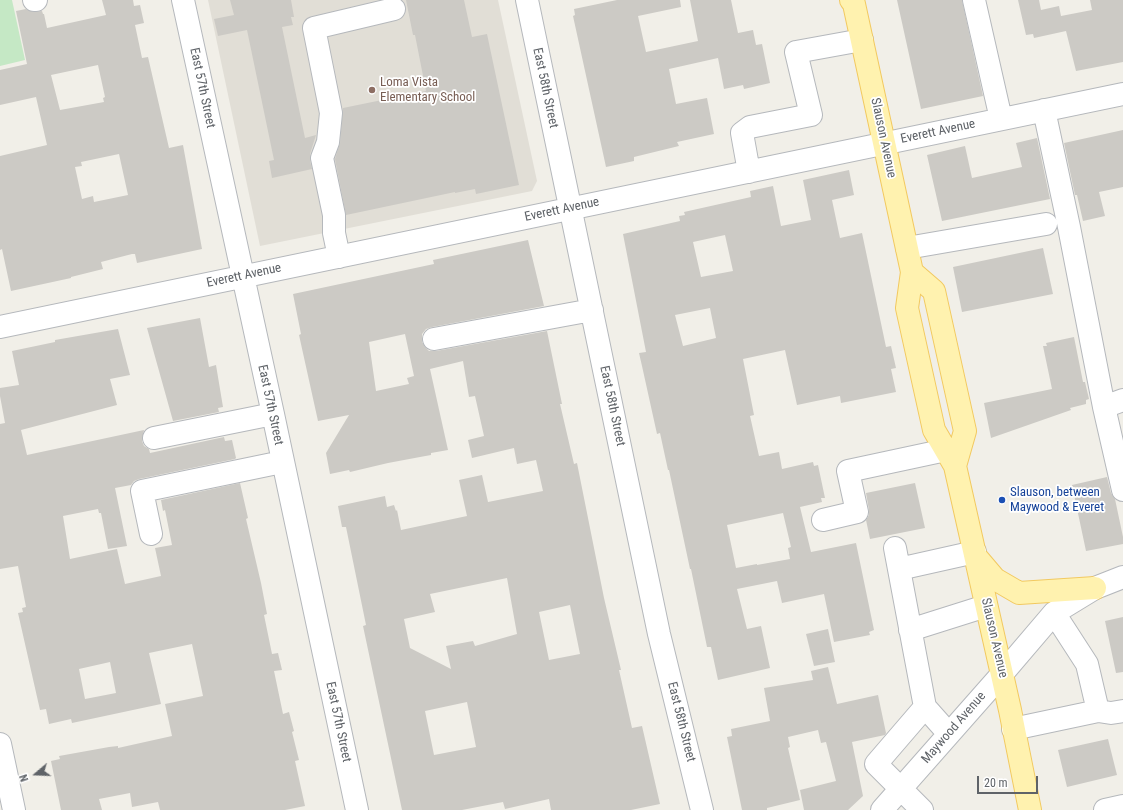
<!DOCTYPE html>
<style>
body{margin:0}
#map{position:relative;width:1123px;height:810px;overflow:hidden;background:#f1efe8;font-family:"Roboto Condensed",sans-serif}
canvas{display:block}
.north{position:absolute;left:16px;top:754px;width:40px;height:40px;-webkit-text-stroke:3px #fff;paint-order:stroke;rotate:251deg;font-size:11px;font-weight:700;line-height:16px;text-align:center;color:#5f6368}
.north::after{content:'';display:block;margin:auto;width:14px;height:18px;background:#5f6368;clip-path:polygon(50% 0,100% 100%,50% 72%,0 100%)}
.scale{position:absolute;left:977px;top:776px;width:61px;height:18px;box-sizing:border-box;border:2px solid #5f6368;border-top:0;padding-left:5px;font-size:12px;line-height:14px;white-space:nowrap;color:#5f6368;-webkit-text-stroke:3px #fff;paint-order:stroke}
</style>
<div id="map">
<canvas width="1123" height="810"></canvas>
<div class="north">N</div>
<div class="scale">20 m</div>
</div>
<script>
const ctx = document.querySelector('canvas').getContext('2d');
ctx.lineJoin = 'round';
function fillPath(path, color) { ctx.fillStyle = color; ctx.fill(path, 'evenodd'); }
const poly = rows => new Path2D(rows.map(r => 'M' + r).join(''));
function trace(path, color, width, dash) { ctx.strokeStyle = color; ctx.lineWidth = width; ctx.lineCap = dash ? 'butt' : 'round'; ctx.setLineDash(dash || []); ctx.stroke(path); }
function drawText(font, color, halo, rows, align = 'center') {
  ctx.font = font + ' "Roboto Condensed",sans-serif'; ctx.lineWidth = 3.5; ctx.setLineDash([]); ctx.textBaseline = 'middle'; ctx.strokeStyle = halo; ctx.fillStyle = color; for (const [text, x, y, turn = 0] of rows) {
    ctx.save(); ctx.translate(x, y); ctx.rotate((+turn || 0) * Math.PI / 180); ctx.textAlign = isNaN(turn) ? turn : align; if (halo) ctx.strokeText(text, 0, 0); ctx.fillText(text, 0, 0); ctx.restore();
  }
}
const education = poly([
 [208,0,498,0,537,181,532,191,260,246]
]);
const green = poly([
 [0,0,12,0,25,60,0,66]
]);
const building = poly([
 [102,0,133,0,134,6,140,5,144,23,135,25,142,58,148,57,169,148,183,145,202,249,137,263,135,254,132,254,101,262,103,269,71,277,71,278,11,291,2,249,0,250,0,156,47,145,36,97,0,105,0,70,27,64,16,11,26,9,34,12,42,11,43,14,44,14,47,28,106,15],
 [98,65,105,97,103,98,104,102,60,110,51,75],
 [119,154,128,195,94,202,93,196,82,199,75,167,82,166,81,162],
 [230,0,291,0,294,17,291,17,293,25,282,27,305,138,316,135,310,154,310,161,312,169,272,178,269,161,274,160,247,30,218,36,214,19,234,15],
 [406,0,464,0,472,37,487,34,519,185,476,194,475,189,455,193,455,192,346,215,335,159,340,143,343,108,426,91,415,35,413,35],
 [617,0,680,0,681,7,638,16,646,52,698,41,690,0,731,0,738,33,753,30,756,45,762,44,770,83,744,89,743,85,724,89,718,58,669,69,676,104,707,98,714,134,677,142,679,146,634,157,634,161,606,167,573,16,575,15,574,9],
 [897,0,962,0,983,96,921,109],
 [1018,0,1039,0,1041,10,1059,6,1061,16,1092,10,1090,0,1123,0,1123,62,1076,71,1066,31,1034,38,1033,34,1026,35],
 [1123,130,1123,187,1099,192,1105,216,1083,221,1077,195,1075,195,1064,143],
 [1037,138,1050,199,942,221,927,155,965,146,972,178,1022,167,1016,143],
 [849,170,854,195,832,200,840,238,862,233,886,347,891,346,896,368,891,369,896,392,841,403,840,396,797,405,785,350,743,359,754,415,750,416,759,456,779,452,782,469,813,462,814,466,818,465,825,498,821,498,822,502,800,507,811,552,856,543,874,630,869,632,870,635,834,642,824,594,782,603,777,581,737,589,747,629,761,626,770,668,718,680,711,647,707,647,691,569,690,569,669,470,668,470,660,433,657,434,642,366,639,353,646,352,623,234,680,221,679,216,685,215,684,212,751,197,750,191,773,186,781,226,811,220,803,180],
 [725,235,733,271,701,277,693,242],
 [710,308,716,338,683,346,675,315],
 [783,513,791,547,788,548,790,559,757,565,757,564,736,568,727,525],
 [528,240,544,306,432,327,426,329,422,334,422,342,425,347,429,351,436,351,547,331,562,404,560,404,574,464,577,463,604,598,621,670,619,670,632,728,642,726,660,804,631,810,551,810,549,799,505,809,503,802,462,810,402,810,363,626,366,625,346,527,342,527,338,506,385,496,387,507,394,505,396,511,397,510,401,530,467,516,459,480,482,475,488,502,543,491,536,460,517,464,514,448,472,458,468,440,484,436,475,396,469,397,463,361,430,369,448,450,431,453,431,455,420,457,388,463,350,472,349,470,330,474,326,453,349,415,318,421,299,335,301,334,293,294,434,264,433,260],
 [405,334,414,376,407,378,409,384,376,391,369,342],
 [507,578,517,634,475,646,473,641,446,646,451,669,410,648,404,619,435,612,430,594],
 [570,605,580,654,549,660,539,612],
 [467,702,476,747,434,755,425,711],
 [1043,248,1053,294,962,312,953,267],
 [200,318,209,367,216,365,223,407,218,408,219,412,173,421,147,328],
 [118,329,130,375,110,379,117,405,21,430,27,455,144,430,142,441,144,446,149,449,150,453,224,437,225,441,232,440,236,458,235,459,139,479,134,481,131,485,115,488,127,546,108,549,101,513,99,513,98,509,63,516,70,559,117,549,125,584,161,576,155,548,172,545,165,510,163,511,161,500,240,483,248,518,246,519,261,583,267,614,264,615,272,654,278,653,282,670,274,671,283,714,289,712,294,731,292,732,299,760,295,761,305,806,285,810,160,810,158,802,132,807,130,793,99,799,102,810,61,810,51,761,60,759,59,756,109,747,118,746,118,748,172,736,165,704,203,696,192,644,149,653,161,704,72,723,71,719,49,724,46,709,40,710,18,613,23,612,22,608,26,607,18,566,0,569,0,424,5,423,0,396,0,388,19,385,12,351,55,342,55,340],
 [110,662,116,693,85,699,79,669],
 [1074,337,1083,382,1085,382,1089,399,1086,400,1086,404,1070,408,1071,410,991,438,984,403,1052,389,1043,346,1047,346,1046,343],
 [1107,477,1111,493,1115,499,1123,537,1123,544,1086,551,1072,485],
 [915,483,925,528,870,539,866,520,869,515,869,510,866,493],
 [1123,617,1123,672,1116,673,1105,621],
 [828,629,835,662,814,666,806,634],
 [828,667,837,704,878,695,886,733,885,735,852,742,863,796,848,810,804,810,800,790,836,781,826,742,821,743,818,730,788,737,790,747,788,748,800,800,767,808,767,810,742,810,727,737,732,736,731,729,770,721,764,688,813,680,811,671],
 [1108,739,1117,775,1067,787,1058,750]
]);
const minor = poly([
 [34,0,36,0],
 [183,0,273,414,357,810],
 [527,0,659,634,702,810],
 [974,0,1001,119],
 [1044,110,1069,227,1104,407,1123,490],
 [749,172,742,133,750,127,811,115,796,52,862,40],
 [907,248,1046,224],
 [339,257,334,233,334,215,322,158,328,142,331,113,314,28,394,9],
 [0,327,1123,94],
 [434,339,592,310],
 [1104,407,1123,400],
 [154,438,273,414],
 [823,520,857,512,848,471,946,450],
 [151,534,142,491,282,462],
 [895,548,925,707,949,734],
 [899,569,975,552],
 [1054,613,1087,664,1098,711],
 [910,630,986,606],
 [1013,729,1098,711,1111,713,1123,711],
 [0,744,14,810],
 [882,810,1002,674,1054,613,1095,588,1123,577],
 [922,810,876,764,925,707],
 [1105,810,1123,806]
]);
const major = poly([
 [851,0,854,4,912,272,907,308,934,430,955,466,1010,710,1030,810],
 [912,272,934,291,965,431,955,466],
 [978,559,995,579,1019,593,1095,588]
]);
const markers = [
 [372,90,4,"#8d6e63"],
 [1002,500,4,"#1a4fb4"]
];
const educationNames = [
 ["Loma Vista",380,83],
 ["Elementary School",380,98]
];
const streetNames = [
 ["East 57th Street",202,88,78],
 ["East 58th Street",545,88,78],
 ["Everett Avenue",938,132,-12],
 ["Slauson Avenue",883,138,78],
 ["Everett Avenue",562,210,-12],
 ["Everett Avenue",244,276,-12],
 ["East 57th Street",270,405,78],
 ["East 58th Street",612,406,78],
 ["Slauson Avenue",994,638,77],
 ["East 57th Street",338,722,78],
 ["East 58th Street",681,722,76],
 ["Maywood Avenue",954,728,-49]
];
const transitNames = [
 ["Slauson, between",1010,493],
 ["Maywood & Everet",1010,508]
];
fillPath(education, '#e1ded6');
fillPath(green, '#c5e8c5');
fillPath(building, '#cccac5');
trace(minor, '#b5b8bc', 24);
trace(major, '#f2c960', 24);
trace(minor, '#fff', 22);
trace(major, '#fff2af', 22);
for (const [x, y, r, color] of markers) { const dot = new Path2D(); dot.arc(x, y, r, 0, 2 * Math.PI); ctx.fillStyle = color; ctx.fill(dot); trace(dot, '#fff', 1.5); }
drawText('13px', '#785e54', '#fff', educationNames, 'left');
drawText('13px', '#5f6368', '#fff', streetNames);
drawText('13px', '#164399', '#fff', transitNames, 'left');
</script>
